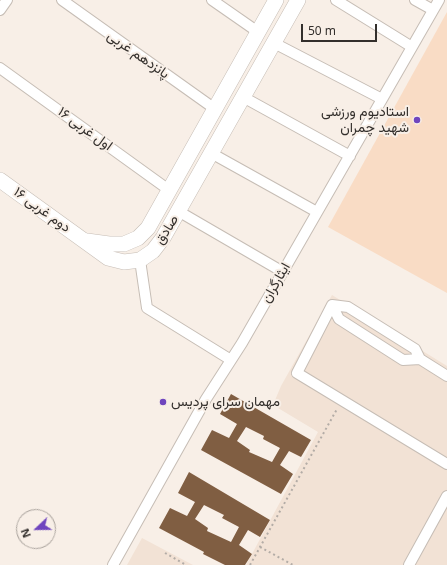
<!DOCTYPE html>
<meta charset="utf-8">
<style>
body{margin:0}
#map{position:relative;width:447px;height:565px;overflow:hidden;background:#f8efe7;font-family:"Noto Sans",sans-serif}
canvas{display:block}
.north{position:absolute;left:16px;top:509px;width:40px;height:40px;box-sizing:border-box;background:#f8efe7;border:1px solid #a9a29c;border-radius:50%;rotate:248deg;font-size:11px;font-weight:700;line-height:16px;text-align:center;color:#332f2c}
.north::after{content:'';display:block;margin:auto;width:14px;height:18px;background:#6f45be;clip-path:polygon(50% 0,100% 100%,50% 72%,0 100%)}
.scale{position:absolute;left:301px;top:24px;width:76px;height:18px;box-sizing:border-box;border:2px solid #332f2c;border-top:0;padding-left:5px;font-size:12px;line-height:14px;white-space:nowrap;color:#332f2c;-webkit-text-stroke:3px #f8efe7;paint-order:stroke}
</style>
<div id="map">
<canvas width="447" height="565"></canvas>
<div class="north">N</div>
<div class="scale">50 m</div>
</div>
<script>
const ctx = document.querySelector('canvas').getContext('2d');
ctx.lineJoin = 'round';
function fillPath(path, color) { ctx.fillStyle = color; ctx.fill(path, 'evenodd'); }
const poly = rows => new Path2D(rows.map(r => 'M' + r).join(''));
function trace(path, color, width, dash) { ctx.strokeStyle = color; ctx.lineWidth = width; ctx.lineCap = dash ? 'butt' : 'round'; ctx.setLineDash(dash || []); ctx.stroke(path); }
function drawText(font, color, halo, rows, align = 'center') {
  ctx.font = font + ' "Noto Sans",Vazirmatn,sans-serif'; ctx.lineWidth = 4; ctx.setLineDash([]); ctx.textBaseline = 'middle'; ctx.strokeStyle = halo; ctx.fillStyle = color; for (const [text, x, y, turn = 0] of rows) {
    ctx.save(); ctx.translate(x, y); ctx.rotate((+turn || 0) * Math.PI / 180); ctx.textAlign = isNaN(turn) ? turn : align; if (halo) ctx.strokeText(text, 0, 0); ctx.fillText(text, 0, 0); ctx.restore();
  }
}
const built = poly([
 [332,295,447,366,447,565,246,565,318,432,273,405,281,386],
 [142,538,193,565,127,565]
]);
const green = poly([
 [447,12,447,293,328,227]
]);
const building = poly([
 [231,394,311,440,301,457,289,451,280,465,293,474,281,494,201,450,212,430,229,438,237,424,220,414],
 [246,427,264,436,263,439,280,448,272,462,249,452,250,450,237,441],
 [189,472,270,520,260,537,248,530,239,545,252,554,245,565,225,565,203,554,204,552,159,528,170,508,187,516,195,502,178,493],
 [204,505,224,515,222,518,239,527,231,542,207,531,208,528,195,519]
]);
const path = poly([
 [260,547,293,565],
 [165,553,186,565],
 [250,565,337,409]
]);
const street = poly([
 [62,0,215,109],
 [212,0,258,32],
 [336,0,412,47],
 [415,0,433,10],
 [0,10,7,0],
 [274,43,382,99],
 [0,68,169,190],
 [243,97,350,156],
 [211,153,317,212],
 [178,211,283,272],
 [140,260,147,308,231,360],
 [332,305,297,373,447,464],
 [420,359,415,349,348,307,332,305,339,319,403,360,420,359,447,376],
 [113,565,206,399,242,343,439,0],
 [409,565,447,496]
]);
const secondary = poly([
 [0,180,108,258,124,262,140,260,153,251,163,238,298,0],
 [87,241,109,244,124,244,138,238,148,228,276,0]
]);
const markers = [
 [417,120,4,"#6f45be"],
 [163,402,4,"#6f45be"]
];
const streetNames = [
 ["پانزدهم غربی",138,55,35],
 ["۱۶ اول غربی",85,129,36],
 ["۱۶ دوم غربی",42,210,36],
 ["صادق",167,230,-58],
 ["ایثارگران",276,283,-60]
];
const poiNames = [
 ["استادیوم ورزشی",409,112],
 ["شهید چمران",409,128],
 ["مهمان سرای پردیس",171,402,"left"]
];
fillPath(built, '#f2e2d5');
fillPath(green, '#f9dcc5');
fillPath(building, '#805e42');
trace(street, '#c6bdb5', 12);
trace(secondary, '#c6bdb5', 16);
trace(path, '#b3aca6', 2, [2, 3]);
trace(street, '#fff', 10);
trace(secondary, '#fff', 15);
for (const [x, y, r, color] of markers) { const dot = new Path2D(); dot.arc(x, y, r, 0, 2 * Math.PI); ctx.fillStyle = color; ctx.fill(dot); trace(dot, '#f8efe7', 1.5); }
drawText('14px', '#332f2c', '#f8efe7', streetNames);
drawText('14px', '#332f2c', '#f8efe7', poiNames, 'right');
</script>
